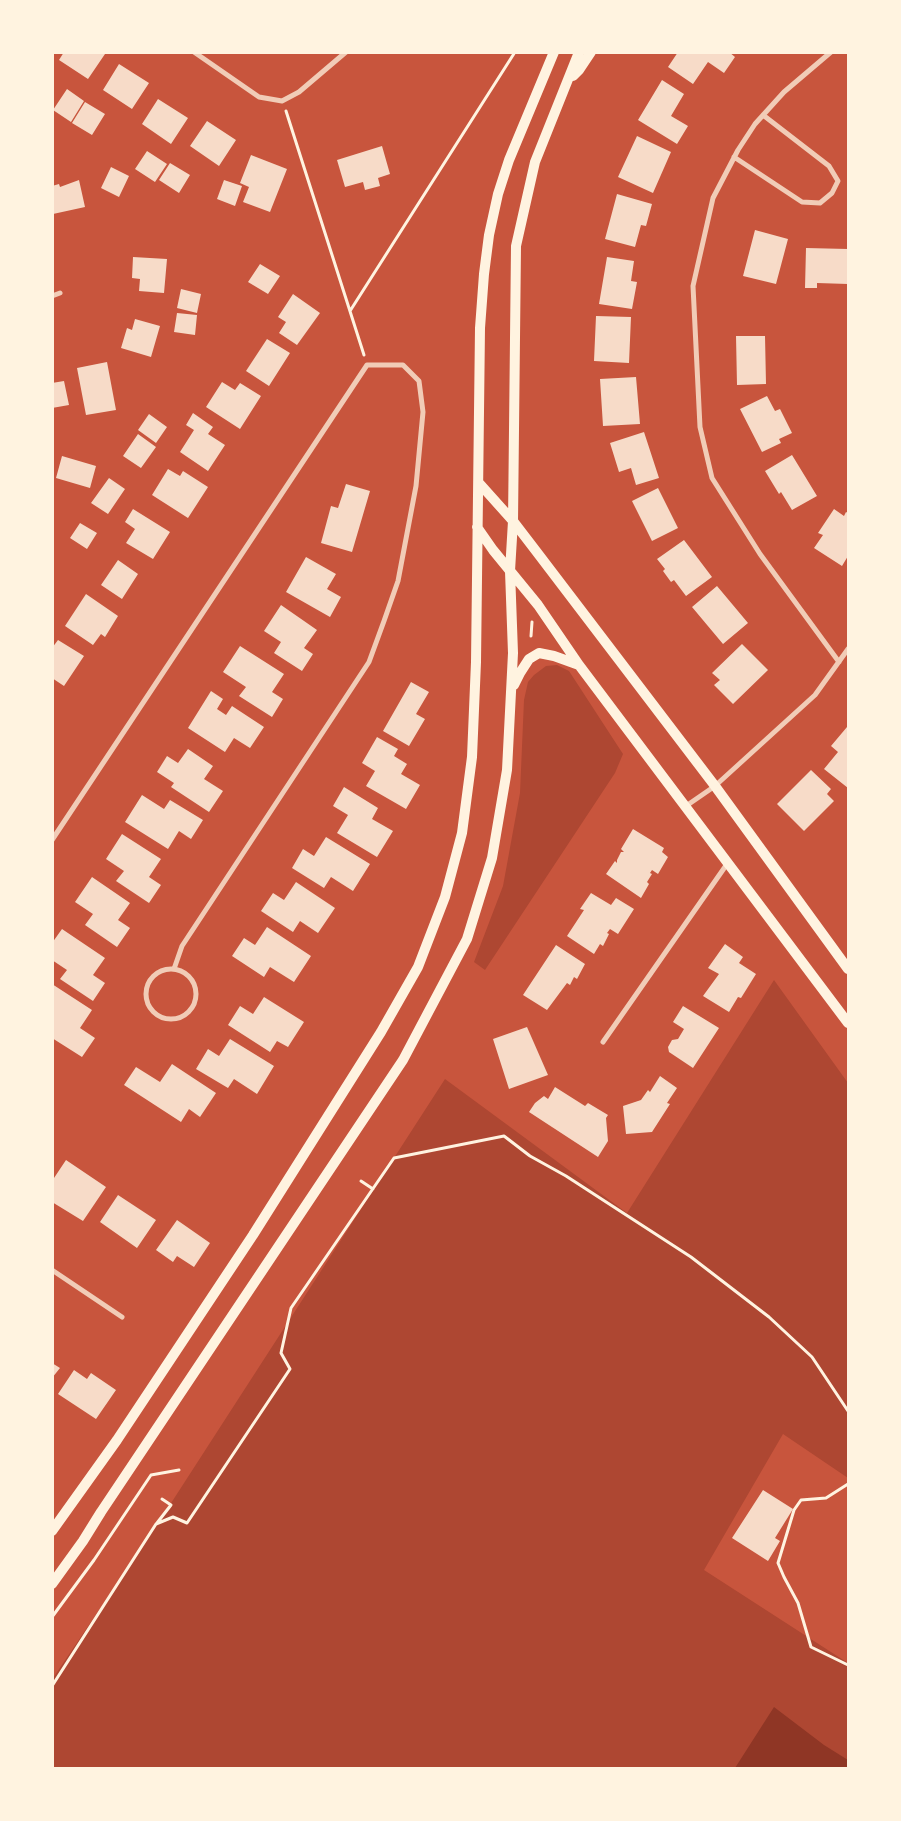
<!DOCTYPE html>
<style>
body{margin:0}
#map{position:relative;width:901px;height:1821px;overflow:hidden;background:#c8553d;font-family:Inter,sans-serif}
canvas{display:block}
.frame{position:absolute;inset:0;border:54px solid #fff3e0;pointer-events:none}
</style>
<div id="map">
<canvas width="901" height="1821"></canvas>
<div class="frame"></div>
</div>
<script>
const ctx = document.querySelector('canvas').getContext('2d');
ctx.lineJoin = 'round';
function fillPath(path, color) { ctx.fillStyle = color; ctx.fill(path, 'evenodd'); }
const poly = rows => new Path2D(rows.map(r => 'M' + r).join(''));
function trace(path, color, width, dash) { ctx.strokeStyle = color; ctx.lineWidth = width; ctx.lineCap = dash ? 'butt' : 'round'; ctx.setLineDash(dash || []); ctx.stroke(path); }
const green = poly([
 [557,665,569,671,623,754,615,773,485,970,474,962,503,886,520,793,524,700,528,682,534,675,546,666],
 [774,980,848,1083,848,1478,783,1434,704,1570,848,1663,848,1768,53,1768,53,1678,164,1514,445,1079,627,1213]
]);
const water = poly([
 [774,1707,824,1745,848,1760,848,1768,735,1768]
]);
const building = poly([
 [64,52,103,52,105,54,88,79,59,60],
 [678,52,729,52,735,57,724,73,708,62,693,84,668,67],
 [119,64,149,83,132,109,103,90],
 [662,80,684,94,671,116,688,126,677,144,638,120],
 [67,89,84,101,71,122,53,110],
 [158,99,188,118,171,144,142,124],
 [85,102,105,114,92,135,72,123],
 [207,121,236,140,219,166,190,146],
 [637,136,671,152,653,193,618,177],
 [382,146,390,174,378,178,380,186,365,190,363,182,345,187,337,160],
 [147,151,167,164,155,182,135,169],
 [251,155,287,169,270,212,243,202,249,187,240,183],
 [170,163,190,175,179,193,159,180],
 [111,167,129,176,119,197,101,188],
 [79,180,85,207,53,214,52,186,59,184,60,187],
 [224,180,242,186,235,206,217,199],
 [617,194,652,204,646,226,641,225,635,247,605,239],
 [755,230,788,239,776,284,743,276],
 [806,248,848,249,848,284,817,283,817,288,805,288],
 [133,257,167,259,164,293,139,291,140,279,132,278],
 [607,257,634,261,631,281,637,282,632,309,599,304],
 [260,264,280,276,268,294,248,282],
 [181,289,201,294,197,313,177,308],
 [293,294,320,313,297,345,279,333,286,322,278,317],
 [177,313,197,315,195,335,174,332],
 [596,316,631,317,629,363,594,361],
 [135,319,160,326,151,357,121,348,127,328,132,330],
 [736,336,765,336,766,384,737,385],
 [267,339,290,353,269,386,246,371],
 [107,362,116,410,86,415,77,368],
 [636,377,640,424,603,426,600,379],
 [64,381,69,405,52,408,52,383],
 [222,382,235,390,240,383,261,396,240,429,206,407],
 [767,396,775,411,780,409,792,433,779,439,781,443,762,452,740,409],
 [193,413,213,427,208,434,225,445,208,471,180,452,194,430,186,425],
 [149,414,167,427,156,443,138,430],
 [644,432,659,478,636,485,631,468,619,472,610,443],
 [138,434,156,447,141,468,123,456],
 [792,455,817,496,792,510,781,492,779,494,765,471],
 [62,456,96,466,90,488,56,478],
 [168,469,180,476,183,471,208,487,188,518,152,495],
 [109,478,125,489,108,514,91,503],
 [346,484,370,491,352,552,321,543,331,506,338,508],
 [658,488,678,528,652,541,632,501],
 [133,509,170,532,153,559,126,543,135,529,125,522],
 [834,509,844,516,846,512,848,513,848,556,842,566,814,548,823,535,818,533],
 [80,523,97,533,87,549,70,538],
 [684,540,712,577,686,596,674,580,671,582,663,571,665,569,657,559],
 [306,557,336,574,327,589,341,597,330,617,286,592],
 [118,560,138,574,122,599,101,585],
 [717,586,748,623,723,644,692,607],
 [86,594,118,616,105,637,101,634,93,645,65,626],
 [281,605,317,630,304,648,313,654,302,671,274,653,281,642,264,631],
 [58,640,84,656,64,686,52,678,52,648],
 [742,644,768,670,733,704,714,685,720,680,712,673],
 [240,646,284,674,272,692,283,699,272,717,239,696,246,687,223,672],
 [411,682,429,692,416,714,425,719,409,746,383,731],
 [211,691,223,699,217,709,226,715,232,706,264,727,250,748,234,738,225,752,188,728],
 [847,727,848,729,848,788,824,769,838,752,831,746],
 [377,737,398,749,394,756,407,764,401,774,420,785,406,809,366,786,375,771,362,763],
 [188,749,213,766,204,779,223,791,209,812,171,787,174,783,157,772,167,756,178,763],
 [811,770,831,789,827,794,834,801,804,831,777,804],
 [344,787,378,808,372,819,393,831,377,857,337,833,348,815,333,806],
 [142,795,164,809,170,800,203,820,191,839,179,831,168,849,125,822],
 [633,829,664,848,662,852,668,857,658,874,652,870,650,873,652,874,647,882,649,884,641,898,606,874,615,861,617,863,617,860,621,852,624,852,621,849],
 [122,834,161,859,149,877,161,885,149,903,116,881,124,871,106,859],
 [326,837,370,864,353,891,331,877,324,888,292,868,303,849,314,856],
 [92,877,130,903,118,920,130,928,117,947,85,925,93,914,75,902],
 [296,882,335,908,318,933,300,921,293,932,261,911,273,893,284,900],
 [591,893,611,905,616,898,634,909,618,934,610,929,607,933,609,934,603,946,600,944,594,954,567,936,584,910,580,909],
 [267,927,311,956,294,982,270,967,264,977,232,956,244,938,255,945],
 [62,929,105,958,93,975,105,983,93,1001,60,979,67,970,52,960,52,943],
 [725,944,743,957,739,963,756,974,741,998,738,997,729,1012,703,996,719,974,708,968],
 [556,945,585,964,577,979,574,977,570,985,567,983,547,1010,523,995],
 [52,984,92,1010,80,1028,95,1038,82,1057,52,1038],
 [264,997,304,1022,288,1047,277,1041,270,1052,228,1025,240,1006,253,1014],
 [683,1006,719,1028,693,1068,669,1052,668,1047,672,1040,678,1039,684,1029,673,1022],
 [527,1027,548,1075,509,1089,493,1039],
 [230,1039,274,1066,257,1094,234,1079,228,1088,196,1069,208,1049,219,1056],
 [172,1064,216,1093,200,1117,189,1109,181,1122,124,1085,136,1067,160,1082],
 [660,1076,677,1088,667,1103,670,1104,652,1132,626,1134,623,1106,641,1100,648,1090,650,1092],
 [555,1087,585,1106,588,1103,608,1115,606,1118,608,1141,598,1157,529,1112,535,1103,544,1096,548,1099],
 [66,1160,106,1187,83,1221,52,1202,52,1181],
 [118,1195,156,1220,137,1248,100,1222],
 [177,1220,210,1243,194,1267,177,1256,173,1262,156,1250],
 [52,1363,60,1368,52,1378],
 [74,1370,87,1379,91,1373,116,1390,96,1419,58,1394],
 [763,1490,793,1509,775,1538,780,1541,768,1561,732,1538]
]);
const path = poly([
 [286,111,364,355],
 [350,311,515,52],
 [531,636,532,622],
 [361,1181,373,1189],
 [848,1484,826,1498,801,1500,794,1510,778,1563,784,1577,798,1603,811,1647,848,1665],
 [157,1523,171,1505,162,1499],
 [52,1617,94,1560,151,1475,179,1470],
 [52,1686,156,1524,173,1517,187,1523,290,1369,281,1353,291,1308,394,1158,504,1136,530,1156,566,1176,691,1257,769,1317,812,1357,848,1411]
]);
const minor = poly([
 [194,52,259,97,282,101,299,92,346,52],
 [831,52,784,92,755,124,738,150,713,198,693,286,700,427,712,478,760,554,839,662],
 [734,157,802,202,820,203,832,193,838,181,829,166,763,115],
 [52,296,60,293],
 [686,806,715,786,815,695,848,649],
 [52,840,367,365,403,365,419,381,423,412,416,486,398,581,384,621,369,662,182,946,174,969],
 '146 994a25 25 0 1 1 50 0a25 25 0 1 1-50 0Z',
 [603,1042,727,864],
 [52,1270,122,1317]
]);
const secondary = poly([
 [573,76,579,70,591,52],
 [479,483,513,521,536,551,715,786,848,969],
 [477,527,493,550,538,605,579,665,848,1023],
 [514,685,520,673,529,659,539,653,554,656,579,665],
 [52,1531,117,1440,253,1235,381,1032,418,967,445,897,462,833,472,757,476,662,480,328,484,274,489,235,498,194,509,160,554,52],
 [52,1584,83,1541,101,1512,403,1060,467,939,492,858,507,770,513,653,510,571,513,521,516,246,535,162,579,52]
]);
fillPath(green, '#ae4732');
fillPath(water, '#8f3625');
fillPath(building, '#f7dbc8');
trace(path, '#fff3e0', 3);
trace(minor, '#f1ccb7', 5);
trace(secondary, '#fff3e0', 10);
</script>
